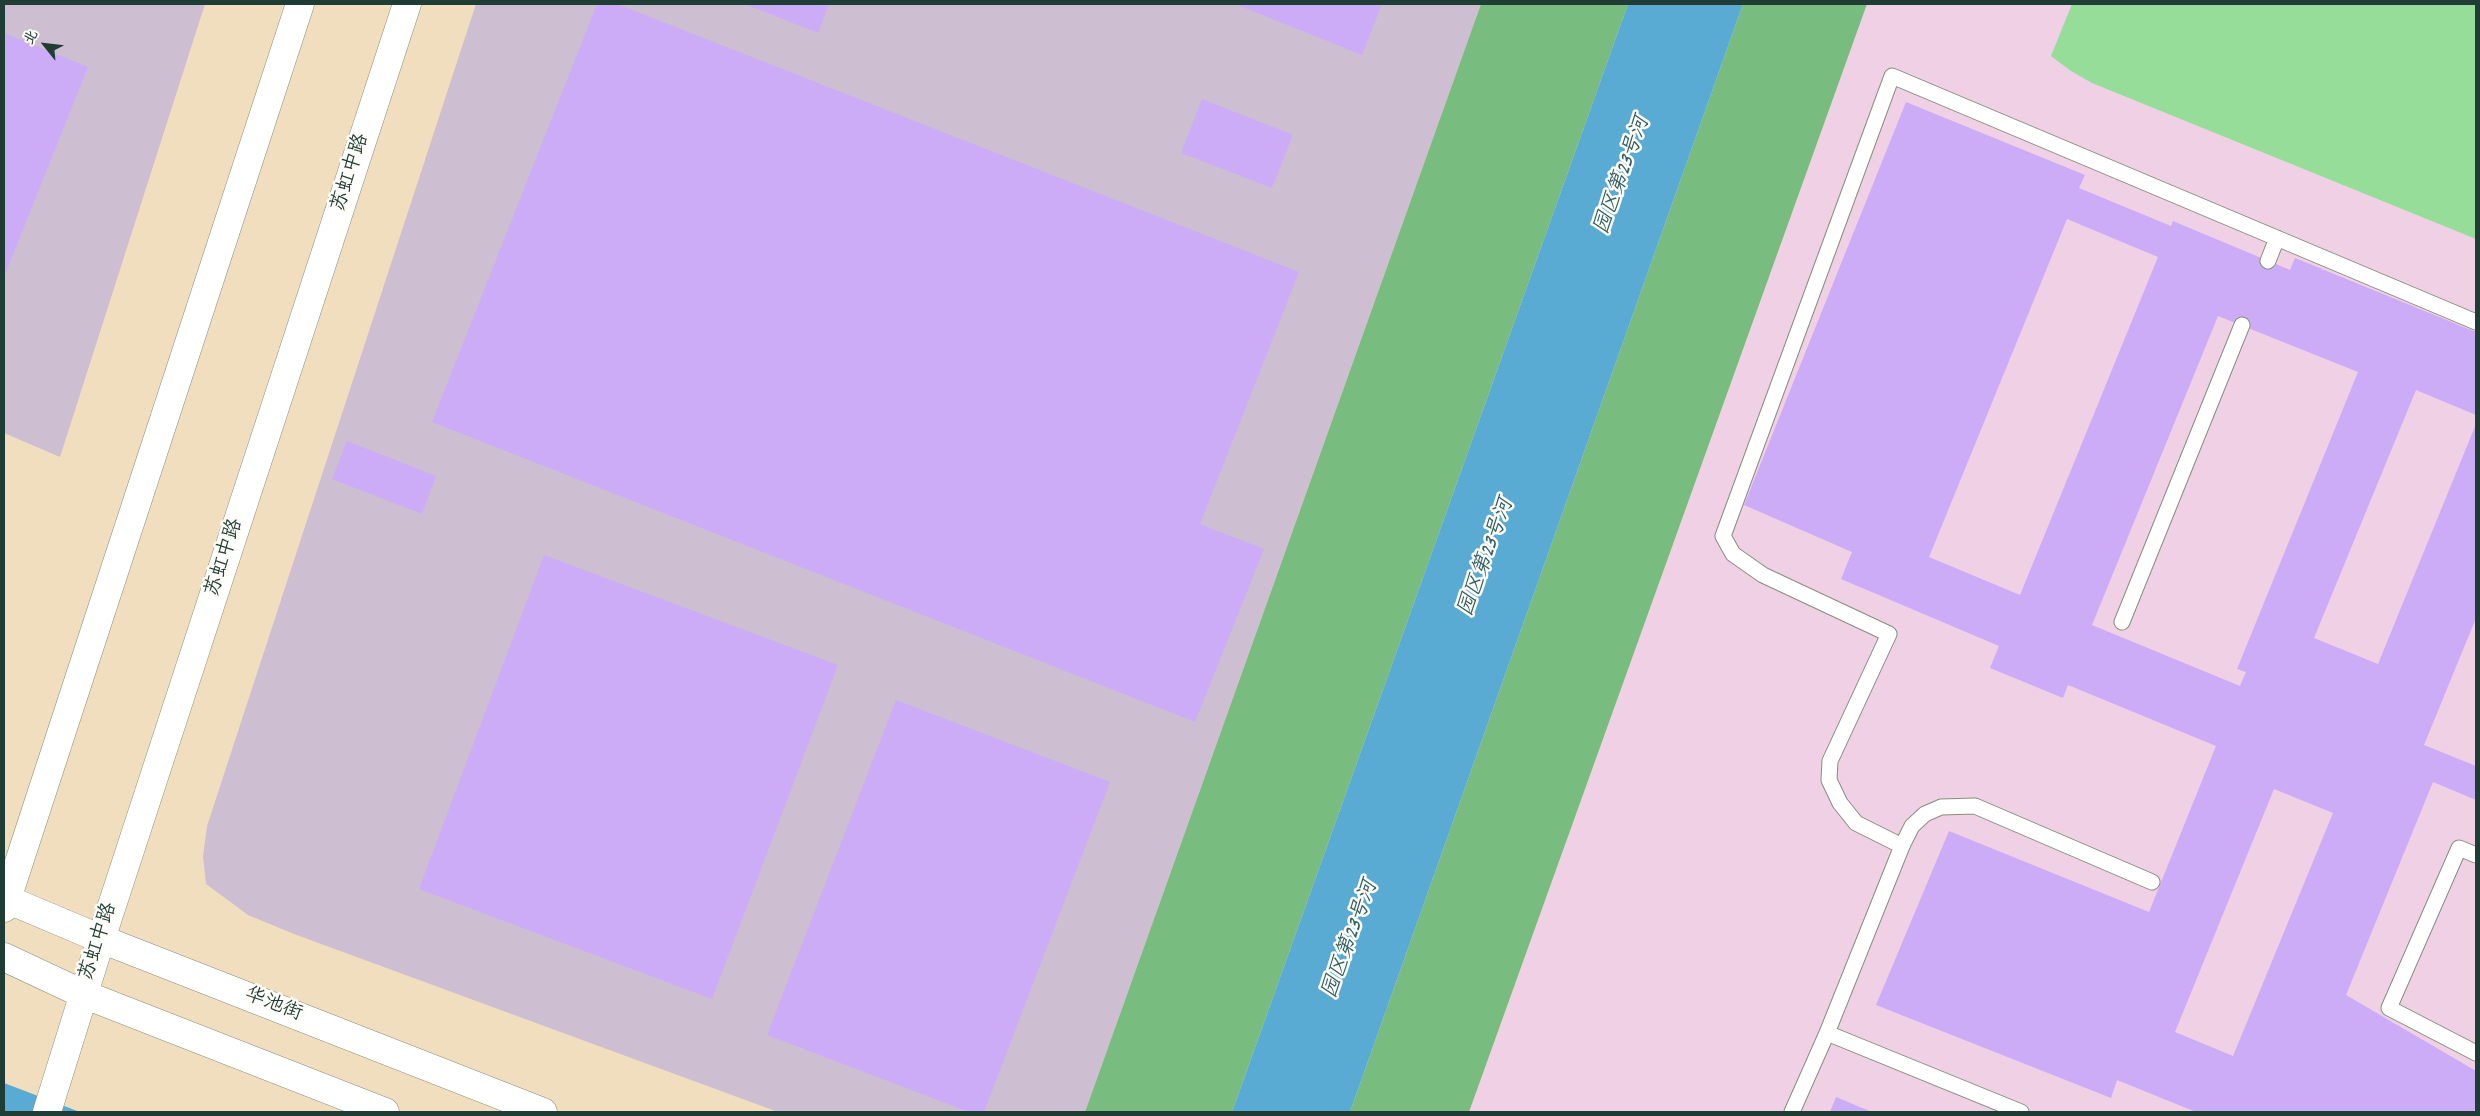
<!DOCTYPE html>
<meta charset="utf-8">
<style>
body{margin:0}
#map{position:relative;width:2480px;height:1116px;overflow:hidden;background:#f1debf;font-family:Dekko,"LXGW WenKai TC",sans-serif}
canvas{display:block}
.frame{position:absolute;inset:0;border:5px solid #1f3d34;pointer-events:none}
.north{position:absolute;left:20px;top:20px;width:50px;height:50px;-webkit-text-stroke:4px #fdfcf7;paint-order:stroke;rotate:299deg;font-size:14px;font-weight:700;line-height:20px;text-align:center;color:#1f3d34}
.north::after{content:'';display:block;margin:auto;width:18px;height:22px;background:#1f3d34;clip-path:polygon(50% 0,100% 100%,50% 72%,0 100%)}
</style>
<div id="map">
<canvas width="2480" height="1116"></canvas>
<div class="frame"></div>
<div class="north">北</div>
</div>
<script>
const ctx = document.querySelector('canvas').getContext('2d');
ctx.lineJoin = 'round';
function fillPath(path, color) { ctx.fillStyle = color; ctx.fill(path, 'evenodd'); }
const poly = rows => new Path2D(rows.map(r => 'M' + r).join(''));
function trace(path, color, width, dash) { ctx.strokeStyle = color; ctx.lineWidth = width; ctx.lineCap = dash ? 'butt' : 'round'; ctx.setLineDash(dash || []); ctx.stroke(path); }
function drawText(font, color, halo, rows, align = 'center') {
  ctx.font = font + ' Dekko,"LXGW WenKai TC",sans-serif'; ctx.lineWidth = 5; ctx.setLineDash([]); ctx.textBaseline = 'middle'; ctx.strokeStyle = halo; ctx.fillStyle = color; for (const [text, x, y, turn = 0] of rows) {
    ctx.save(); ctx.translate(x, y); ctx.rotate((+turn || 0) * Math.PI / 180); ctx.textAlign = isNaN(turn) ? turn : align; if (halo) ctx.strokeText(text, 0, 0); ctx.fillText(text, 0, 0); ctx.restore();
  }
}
const built = poly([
 [1867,4,2476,4,2476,1112,1469,1112]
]);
const industrial = poly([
 [4,4,205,4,60,457,4,433],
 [476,4,1481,4,1085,1112,778,1112,294,934,248,915,206,884,203,856,207,826]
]);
const green = poly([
 [2072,4,2476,4,2476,239,2092,83,2071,71,2051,56]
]);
const forest = poly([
 [1481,4,1628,4,1232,1112,1085,1112],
 [1743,4,1867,4,1469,1112,1350,1112]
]);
const water = poly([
 [1628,4,1743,4,1350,1112,1232,1112],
 [4,1083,80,1112,4,1112]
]);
const building = poly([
 [597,4,617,4,1299,272,1200,524,1264,549,1195,722,432,422],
 [745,4,829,4,818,33],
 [1235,4,1382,4,1362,55],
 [4,33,88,67,4,277],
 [1202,99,1293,135,1272,188,1181,153],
 [1906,102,2085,175,2079,188,2171,226,2173,221,2290,270,2295,258,2476,332,2476,415,2416,390,2314,638,2378,664,2476,424,2476,618,2424,745,2476,766,2476,800,2433,782,2346,995,2476,1071,2476,1106,2474,1112,2196,1112,2117,1080,2111,1098,1876,1005,1949,831,2149,912,2216,746,2068,685,2063,698,1990,668,1999,646,1841,579,1852,552,1744,505],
 [2067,219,2158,257,2020,595,1929,557],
 [2218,316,2358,372,2237,669,2246,672,2240,686,2092,625],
 [2274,789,2333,813,2233,1056,2175,1032],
 [347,441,436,476,422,514,332,479],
 [544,555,838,665,712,999,419,889],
 [896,700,1110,782,984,1112,969,1112,767,1035],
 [1836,1097,1872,1112,1830,1112]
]);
const lane = poly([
 [2268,261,2277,238],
 [2122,622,2242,325],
 [1902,846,1856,823,1840,803,1829,780,1830,761,1889,634,1763,575,1733,554,1723,536,1892,76,2476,322],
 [2476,855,2459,848,2389,1008,2476,1053],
 [1827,1033,1902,846,1912,826,1925,814,1941,807,1975,806,2152,882],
 [1792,1112,1827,1033,2021,1112]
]);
const primary = poly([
 [4,898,101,939,543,1112],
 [4,908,300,4],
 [4,957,83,994,385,1112],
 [47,1112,101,939,407,4]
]);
const streetNames = [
 ["苏虹中路",352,173,-72],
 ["苏虹中路",226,558,-72],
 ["苏虹中路",100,942,-72],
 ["华池街",273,1006,21]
];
const waterNames = [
 ["园区第23号河",1624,176,-70],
 ["园区第23号河",1488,558,-70],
 ["园区第23号河",1352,940,-70]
];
fillPath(built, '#f0d0e5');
fillPath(industrial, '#cebed2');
fillPath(green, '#95dd98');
fillPath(forest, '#78bc80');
fillPath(water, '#59abd4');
fillPath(building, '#ccacf6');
trace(lane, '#888e7a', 17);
trace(primary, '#888e7a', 29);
trace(lane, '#fff', 15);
trace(primary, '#fff', 28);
drawText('20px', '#1f3d34', '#fdfcf7', streetNames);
drawText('italic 21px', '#305e64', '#fdfcf7', waterNames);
</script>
